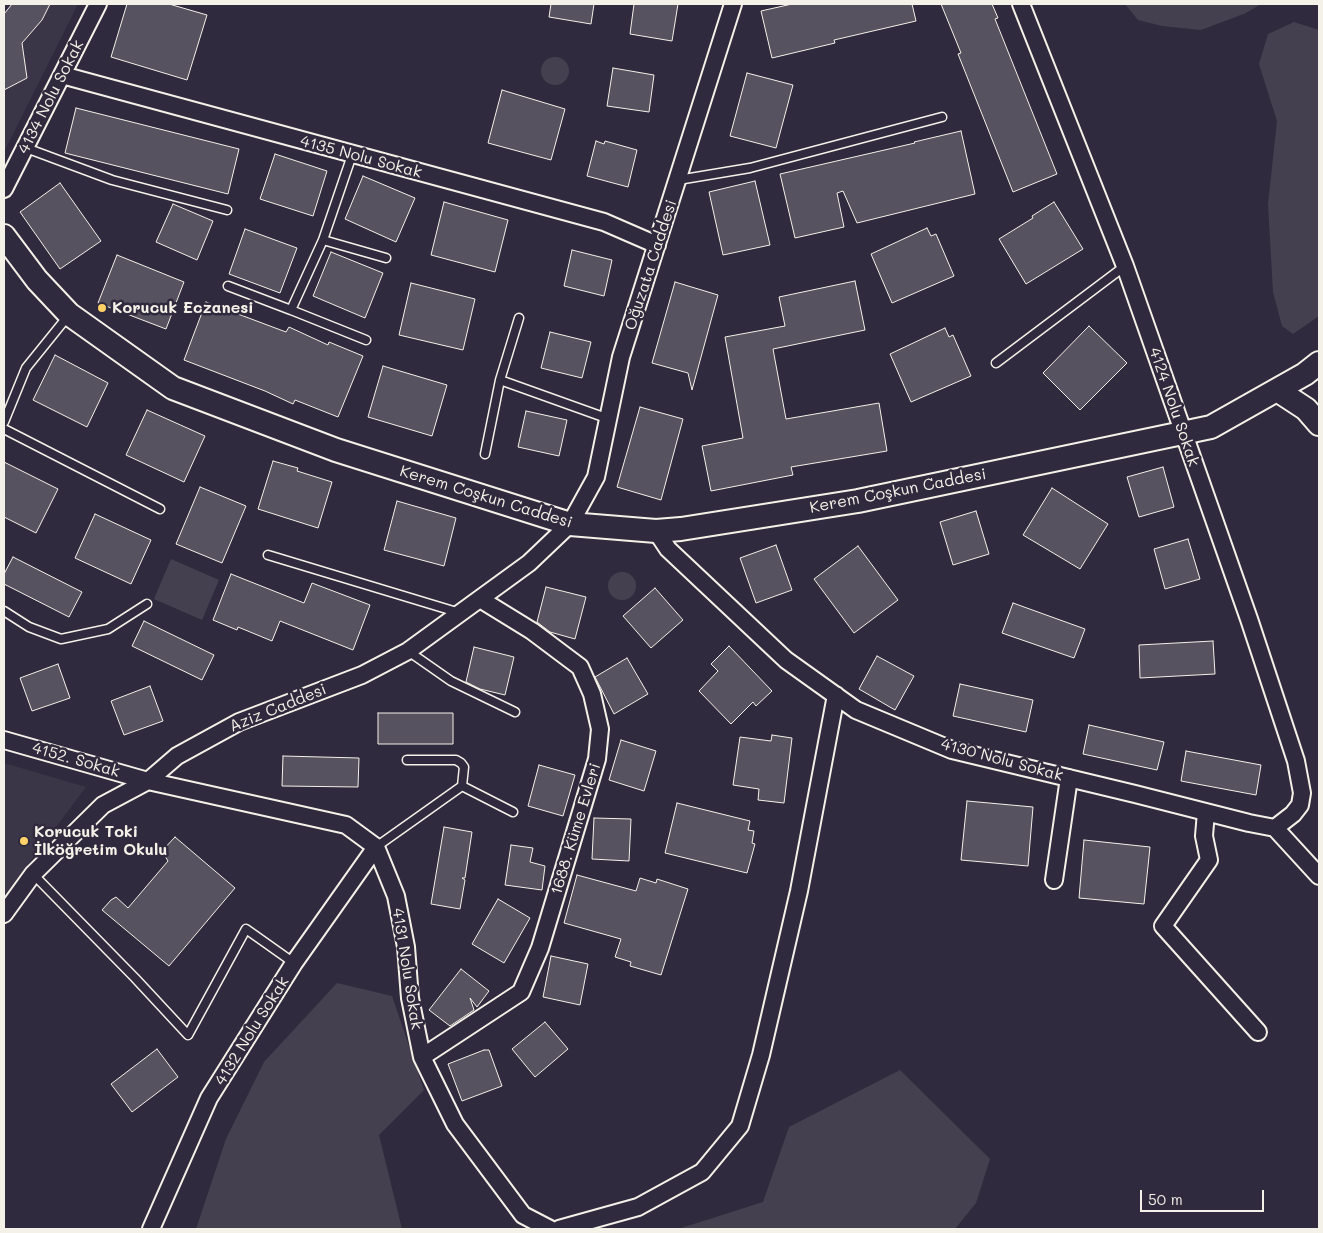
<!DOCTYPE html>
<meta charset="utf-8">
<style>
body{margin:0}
#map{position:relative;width:1323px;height:1233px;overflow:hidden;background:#2f2a3d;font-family:Mali,sans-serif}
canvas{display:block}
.frame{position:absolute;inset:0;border:5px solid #f4f1e8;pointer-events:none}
.scale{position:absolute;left:1140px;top:1190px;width:124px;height:22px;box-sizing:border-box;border:2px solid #f4f1e8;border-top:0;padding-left:6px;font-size:15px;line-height:18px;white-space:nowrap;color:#f4f1e8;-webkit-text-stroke:4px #2f2a3d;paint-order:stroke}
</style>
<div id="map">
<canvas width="1323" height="1233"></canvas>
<div class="frame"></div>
<div class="scale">50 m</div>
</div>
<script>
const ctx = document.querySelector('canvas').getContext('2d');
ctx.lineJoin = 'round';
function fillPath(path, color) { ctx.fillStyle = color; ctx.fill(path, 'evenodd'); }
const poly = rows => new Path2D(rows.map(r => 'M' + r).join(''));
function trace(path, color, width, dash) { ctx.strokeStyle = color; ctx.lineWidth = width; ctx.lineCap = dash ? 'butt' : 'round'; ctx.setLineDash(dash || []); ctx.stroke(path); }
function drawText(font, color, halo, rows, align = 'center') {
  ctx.font = font + ' Mali,sans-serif'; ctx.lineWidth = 5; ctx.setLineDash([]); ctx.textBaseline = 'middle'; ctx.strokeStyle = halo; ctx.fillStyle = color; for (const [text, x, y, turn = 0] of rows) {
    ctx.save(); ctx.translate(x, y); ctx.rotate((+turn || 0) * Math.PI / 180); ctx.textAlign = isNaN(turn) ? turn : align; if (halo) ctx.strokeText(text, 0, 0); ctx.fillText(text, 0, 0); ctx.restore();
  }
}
const built = poly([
 [12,4,78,4,4,152,4,14],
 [4,763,86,787,4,896]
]);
const green = poly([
 [1125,4,1261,4,1246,13,1201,30,1162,26,1138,20],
 [1294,22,1319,30,1319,316,1293,334,1282,326,1273,292,1268,204,1277,121,1259,64,1268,34],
 '541 71a14 14 0 1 1 28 0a14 14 0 1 1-28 0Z',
 [171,559,219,580,202,620,154,599],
 '608 586a14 14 0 1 1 28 0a14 14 0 1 1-28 0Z',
 [337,983,392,996,424,1090,379,1135,402,1229,196,1229,226,1139,264,1062],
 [900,1070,990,1159,976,1203,955,1229,678,1229,763,1202,789,1127]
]);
const building = poly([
 [12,4,50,4,42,20,22,43,27,78,4,90,4,14,12,4],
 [127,4,169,4,207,15,187,80,111,57,127,4],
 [551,4,594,4,591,24,549,17,551,4],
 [634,4,678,4,672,41,630,34,634,4],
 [792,4,912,4,916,21,834,40,835,43,772,58,761,11,792,4],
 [941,4,992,4,998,18,995,19,1057,174,1013,192,958,54,961,53,941,4],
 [613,68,654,75,649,112,607,106,613,68],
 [747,73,793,85,776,148,730,136,747,73],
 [502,90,565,109,551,160,488,143,502,90],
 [76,108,239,149,228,194,65,153,76,108],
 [961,131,975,194,857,223,843,191,837,193,844,227,795,238,780,174,915,143,914,142,961,131],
 [596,141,604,144,605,141,637,150,628,187,587,176,596,141],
 [275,154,327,171,313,216,260,199,275,154],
 [363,176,415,198,396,242,345,219,363,176],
 [755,181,770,245,723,255,709,192,755,181],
 [60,183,101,241,60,269,20,212,60,183],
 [444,202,508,220,495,272,431,255,444,202],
 [1054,202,1083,249,1026,284,999,239,1033,218,1032,216,1054,202],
 [173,204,213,221,197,260,156,242,173,204],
 [927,228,931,236,936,234,954,276,892,303,871,254,927,228],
 [245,229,297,248,280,293,229,274,245,229],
 [572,250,612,260,604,296,564,286,572,250],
 [331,252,383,273,365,318,313,296,331,252],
 [117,255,184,282,166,329,98,303,117,255],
 [855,281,865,330,773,349,786,419,879,403,887,451,791,467,793,475,711,491,702,446,743,438,725,337,785,326,779,297,855,281],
 [675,282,718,295,692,390,688,373,652,363,675,282],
 [411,283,475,299,463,350,399,335,411,283],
 [206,302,286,332,289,327,328,345,329,342,363,356,338,417,295,400,293,404,265,391,184,360,206,302],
 [1089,326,1127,363,1080,410,1043,373,1089,326],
 [945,328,949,337,953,335,971,376,911,402,890,354,945,328],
 [550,332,591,342,582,378,541,368,550,332],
 [55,355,108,383,87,427,33,400,55,355],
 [383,366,447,385,432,436,368,417,383,366],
 [640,407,683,419,661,500,617,487,640,407],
 [147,410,205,436,184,482,126,455,147,410],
 [526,411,567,420,559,456,518,447,526,411],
 [273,461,298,468,297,471,332,482,318,528,258,509,273,461],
 [4,462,58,489,36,533,4,517,4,462],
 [1163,467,1174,507,1139,517,1127,477,1163,467],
 [200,487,246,506,222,563,176,544,200,487],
 [1052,488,1108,524,1080,569,1023,535,1052,488],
 [397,501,456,518,444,566,384,550,397,501],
 [976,511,989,554,953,565,940,522,976,511],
 [95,514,151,540,131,584,75,558,95,514],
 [1188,539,1200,579,1165,589,1154,549,1188,539],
 [776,545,792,590,756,603,740,558,776,545],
 [858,546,898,600,854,633,814,579,858,546],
 [13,557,82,592,69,617,4,584,4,574,13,557],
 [231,574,304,603,312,583,370,605,353,650,280,621,272,641,238,627,237,630,213,620,231,574],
 [546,587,586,597,575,639,550,632,537,622,546,587],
 [655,588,683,620,651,648,623,616,655,588],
 [1013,603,1085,629,1074,658,1002,633,1013,603],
 [144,621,214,655,202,680,132,646,144,621],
 [1213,641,1215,674,1140,678,1139,645,1213,641],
 [729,646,772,691,756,706,753,702,731,724,699,691,718,671,711,664,729,646],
 [474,647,514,657,505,695,480,689,466,682,474,647],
 [877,656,914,676,895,710,859,689,877,656],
 [627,658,648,694,614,714,595,677,627,658],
 [58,664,70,698,32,711,20,678,58,664],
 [960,684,1033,700,1026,732,953,716,960,684],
 [150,686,163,721,124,735,111,701,150,686],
 [378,713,453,713,453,744,378,744,378,713],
 [1089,725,1164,742,1157,770,1083,754,1089,725],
 [772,735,792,738,784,803,758,800,759,789,733,785,740,737,771,741,772,735],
 [621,740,656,751,644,791,609,780,621,740],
 [1186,751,1261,765,1256,795,1181,781,1186,751],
 [283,756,359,758,358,787,282,786,283,756],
 [539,765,575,775,563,816,528,806,539,765],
 [967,801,1033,807,1028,866,961,860,967,801],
 [677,803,750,821,748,830,754,831,752,843,755,844,747,873,665,853,677,803],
 [594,818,631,819,629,861,592,859,594,818],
 [444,827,472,832,465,878,462,878,465,880,460,909,431,904,444,827],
 [175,837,235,888,169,966,102,910,111,900,116,897,128,908,168,861,162,851,175,837],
 [1084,840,1150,847,1144,904,1079,898,1084,840],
 [511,845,533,848,530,862,545,866,542,890,505,885,511,845],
 [577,875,636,891,640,878,656,883,657,879,688,889,661,975,630,966,631,962,615,957,621,939,564,923,577,875],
 [498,899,530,918,504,963,472,944,498,899],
 [551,956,588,964,580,1005,543,997,551,956],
 [461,969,489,991,477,1007,470,998,474,1010,450,1026,429,1010,461,969],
 [545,1022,568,1049,535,1077,512,1049,545,1022],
 [157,1049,178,1077,132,1112,111,1084,157,1049],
 [484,1050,489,1050,502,1086,462,1101,448,1064,484,1050]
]);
const lane = poly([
 [26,148,112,180,227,210],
 [352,155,323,240,291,310,366,340],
 [678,180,750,168,942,117],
 [323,240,386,258],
 [228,286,291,310],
 [996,363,1125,266],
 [500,380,609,419],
 [4,422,26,368,68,316],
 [4,429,160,509],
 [485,454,500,380,519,318],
 [268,555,460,613],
 [4,611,29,627,61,639,108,629,147,604],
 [408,651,451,681,515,712],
 [407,760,456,760,461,763,464,767,462,786],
 [376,847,462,786,513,812],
 [33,874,135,978,188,1035,246,929,294,963]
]);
const street = poly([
 [62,75,604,222,657,245],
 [4,189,98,4],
 [656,531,668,549,786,660,856,710,952,750,1135,794,1249,823,1275,828,1293,814,1300,805,1302,793,1296,761,1249,619,1125,266,1021,4],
 [4,740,148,781,346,825,376,847,396,896,406,947,410,998,422,1057,455,1124,523,1215,550,1229],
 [1206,812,1204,836,1209,860,1163,926,1258,1032],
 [1275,828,1319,876],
 [1054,880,1069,778],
 [4,914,33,874,103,805,148,781,177,756,239,722,362,675,408,651,529,563,570,524,596,477,621,357,733,4],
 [422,1057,521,992,540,948,597,759,600,729,592,694,580,667,532,631,480,599],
 [151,1229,209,1098,294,963,376,847],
 [559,1229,638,1207,702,1172,740,1126,761,1055,799,891,836,695]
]);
const secondary = poly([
 [4,236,37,280,69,314,173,388,336,450,570,524,656,531,681,529,858,501,1211,427,1305,374,1319,363],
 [1277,390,1306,409,1319,424]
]);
const markers = [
 [102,308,5,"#ffd166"],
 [24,841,5,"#ffd166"]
];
const streetNames = [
 ["4134 Nolu Sokak",51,97,-63],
 ["4135 Nolu Sokak",361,157,15],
 ["Oğuzata Caddesi",651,265,-72],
 ["4124 Nolu Sokak",1174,407,71],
 ["Kerem Coşkun Caddesi",898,491,-11],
 ["Kerem Coşkun Caddesi",486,497,17],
 ["Aziz Caddesi",278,708,-22],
 ["4152. Sokak",76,760,16],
 ["4130 Nolu Sokak",1002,760,15],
 ["1688. Küme Evleri",576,829,-73],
 ["4131 Nolu Sokak",407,969,81],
 ["4132 Nolu Sokak",252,1031,-58]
];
const poiNames = [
 ["Korucuk Eczanesi",112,308],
 ["Korucuk Toki",34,832],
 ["İlköğretim Okulu",34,850]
];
fillPath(built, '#3b3647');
fillPath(green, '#454050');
fillPath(building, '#56525f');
trace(building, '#f4f1e8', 1);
trace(lane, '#f4f1e8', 11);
trace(street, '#f4f1e8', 20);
trace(secondary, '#f4f1e8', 26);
trace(lane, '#2f2a3d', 8);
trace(street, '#2f2a3d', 16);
trace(secondary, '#2f2a3d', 22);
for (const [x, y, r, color] of markers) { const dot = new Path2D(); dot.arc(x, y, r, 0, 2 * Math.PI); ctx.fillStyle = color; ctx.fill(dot); trace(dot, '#2f2a3d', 2); }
drawText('16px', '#f4f1e8', '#2f2a3d', streetNames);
drawText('bold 16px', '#f4f1e8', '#2f2a3d', poiNames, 'left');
</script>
